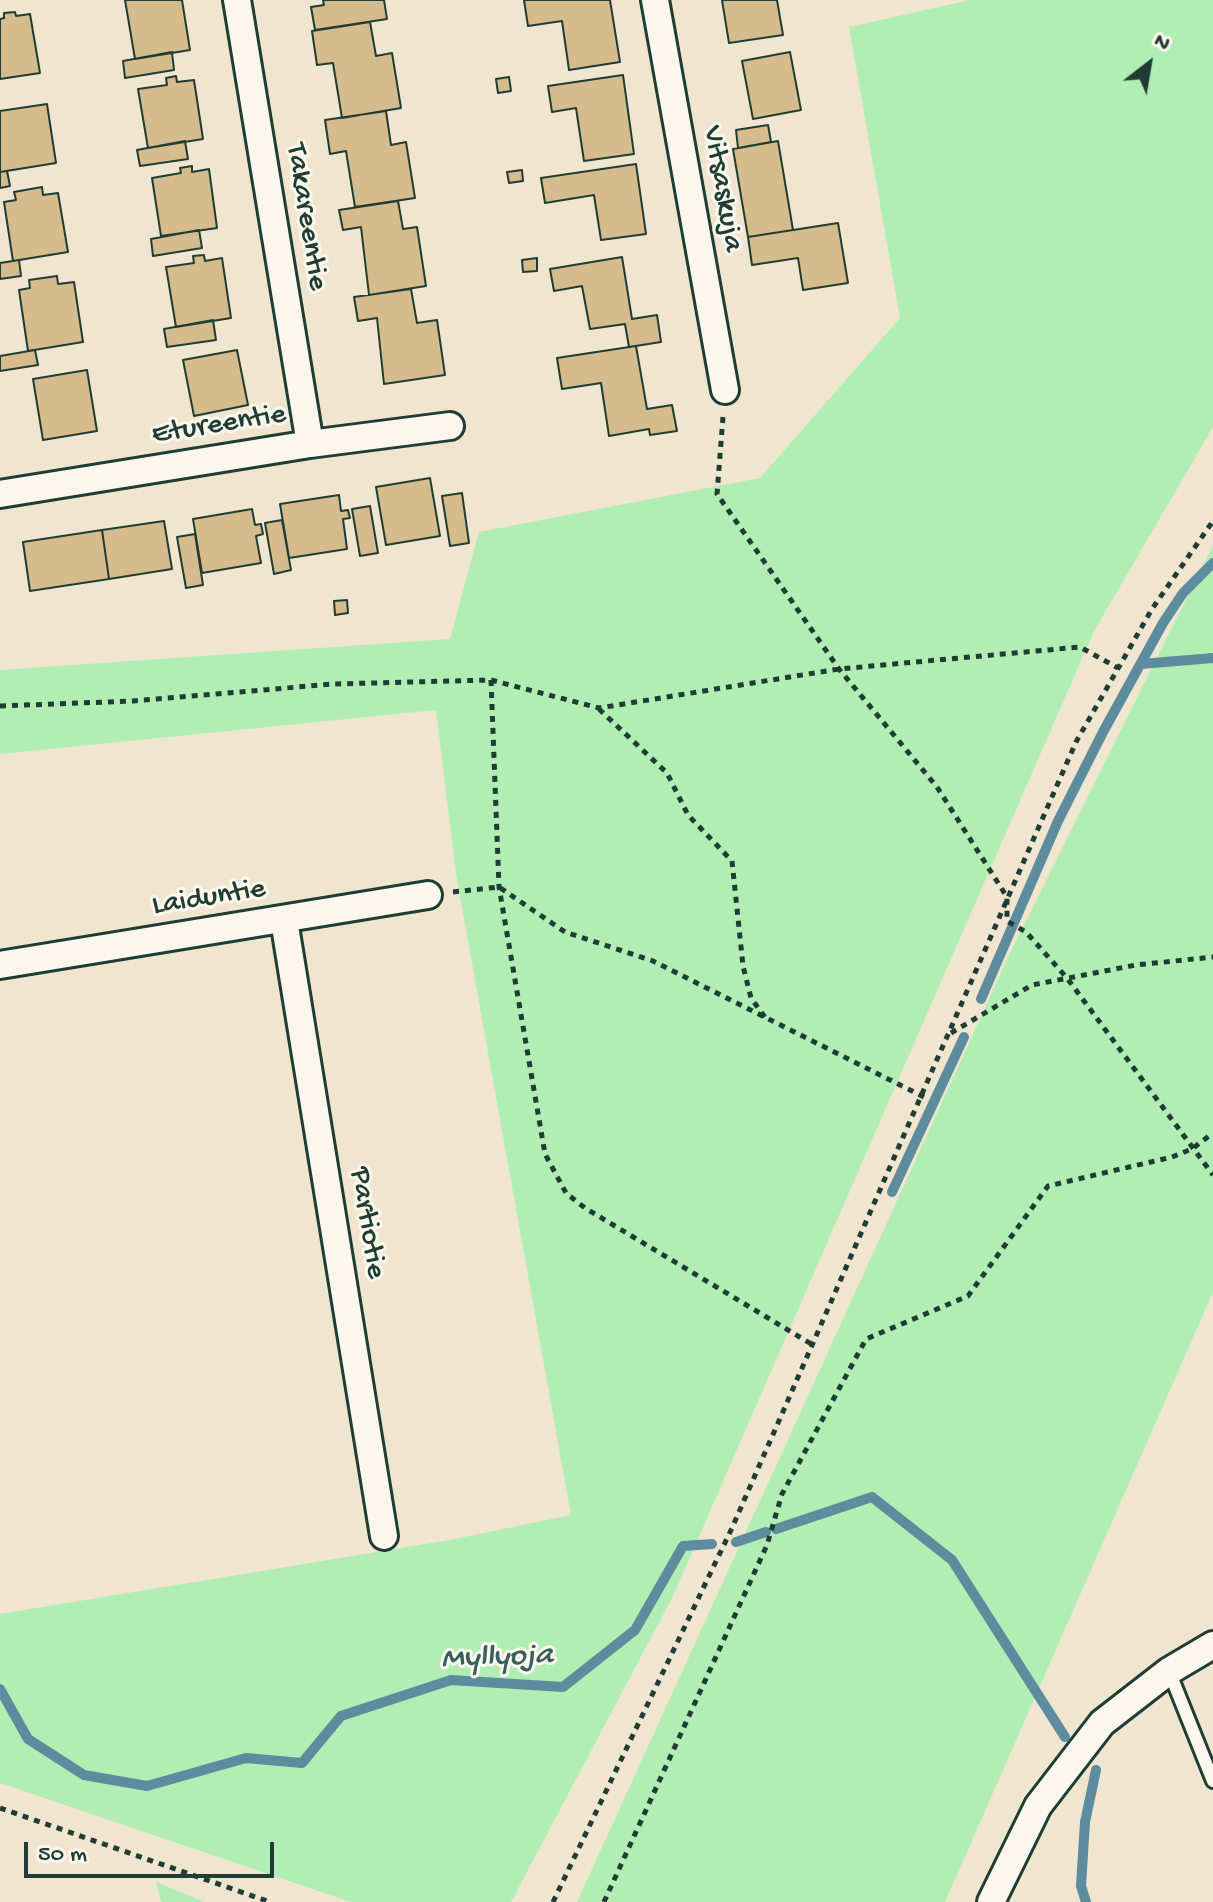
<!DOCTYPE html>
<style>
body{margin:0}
#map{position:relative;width:1213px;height:1902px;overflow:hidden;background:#f0e5cf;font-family:"Gochi Hand",sans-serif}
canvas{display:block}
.north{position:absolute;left:1109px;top:24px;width:80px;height:80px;-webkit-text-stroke:6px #fbf7ec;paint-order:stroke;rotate:31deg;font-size:22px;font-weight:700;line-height:32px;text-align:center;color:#1f3d34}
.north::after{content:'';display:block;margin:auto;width:28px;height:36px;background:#1f3d34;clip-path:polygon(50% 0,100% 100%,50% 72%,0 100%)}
.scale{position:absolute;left:24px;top:1842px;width:250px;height:36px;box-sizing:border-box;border:4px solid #1f3d34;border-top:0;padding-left:10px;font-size:24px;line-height:28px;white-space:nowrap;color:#1f3d34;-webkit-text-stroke:6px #fbf7ec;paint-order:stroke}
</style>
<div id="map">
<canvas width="1213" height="1902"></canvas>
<div class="north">N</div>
<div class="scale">50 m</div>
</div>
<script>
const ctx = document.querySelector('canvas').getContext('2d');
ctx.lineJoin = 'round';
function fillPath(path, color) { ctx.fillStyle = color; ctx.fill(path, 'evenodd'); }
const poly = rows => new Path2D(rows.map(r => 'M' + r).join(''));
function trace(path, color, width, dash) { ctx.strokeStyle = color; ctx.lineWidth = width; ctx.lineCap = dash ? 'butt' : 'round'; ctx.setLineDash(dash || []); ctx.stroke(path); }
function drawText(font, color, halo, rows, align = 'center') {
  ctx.font = font + ' "Gochi Hand",sans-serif'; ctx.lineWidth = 6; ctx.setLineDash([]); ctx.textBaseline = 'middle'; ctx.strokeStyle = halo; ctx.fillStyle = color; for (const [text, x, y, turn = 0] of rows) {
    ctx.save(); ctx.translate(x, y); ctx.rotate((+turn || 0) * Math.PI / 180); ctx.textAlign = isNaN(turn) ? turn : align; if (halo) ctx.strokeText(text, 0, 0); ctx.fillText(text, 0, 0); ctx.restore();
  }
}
const green = poly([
 [970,0,1213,0,1213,427,1094,631,673,1596,511,1902,351,1902,0,1783,0,1614,450,1540,571,1515,456,874,436,710,0,754,0,670,450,639,479,532,760,478,900,318,849,27],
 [1213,545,1213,1292,945,1902,577,1902,1011,951],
 [156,1882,205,1902,161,1902]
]);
const stream = poly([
 [1141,664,1213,658],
 [981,999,1058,821,1103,732,1163,623,1183,593,1213,563],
 [892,1192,964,1037],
 [776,1529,872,1497,952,1560,1065,1737],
 [736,1542,766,1532],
 [0,1689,28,1739,84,1775,147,1786,246,1758,302,1763,341,1716,451,1680,563,1687,635,1630,683,1546,712,1544],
 [1086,1902,1081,1886,1085,1822,1096,1770]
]);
const building = poly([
 [125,0,182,0,190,50,135,59,125,0],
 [323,0,384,0,387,19,315,30,311,7,324,5,323,0],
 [524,0,610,0,620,62,569,70,562,21,528,26,524,0],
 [722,0,777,0,783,35,729,43,722,0],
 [15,12,16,16,30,14,40,73,0,79,0,19,4,18,4,13,15,12],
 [370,22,376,56,392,53,401,108,342,118,333,63,317,65,312,31,370,22],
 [172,52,174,70,125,78,123,61,172,52],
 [790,52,801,110,753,119,742,61,790,52],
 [623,75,634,154,584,161,576,108,552,112,548,86,623,75],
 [176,76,177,82,194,80,203,139,148,148,138,89,167,85,166,78,176,76],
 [509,77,511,91,498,93,496,79,509,77],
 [47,104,56,163,0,172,0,111,47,104],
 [386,111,391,145,406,142,415,198,355,207,346,151,330,154,325,120,386,111],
 [768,125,771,142,738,148,736,130,768,125],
 [185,141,188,159,140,166,137,150,185,141],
 [778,141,793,230,748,237,733,149,778,141],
 [636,164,646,234,601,240,594,195,545,203,541,178,636,164],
 [192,166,192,172,209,169,217,228,161,236,152,178,181,173,180,168,192,166],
 [522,170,523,181,509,183,507,172,522,170],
 [7,171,10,186,0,188,0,172,7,171],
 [42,187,43,195,58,193,68,252,13,261,4,202,16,200,14,192,42,187],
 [398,201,403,229,417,227,426,286,369,295,361,227,343,230,339,210,398,201],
 [838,223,848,283,803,290,798,258,752,265,748,237,838,223],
 [199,230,202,248,153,256,151,239,199,230],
 [204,255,205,261,222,258,231,318,176,327,166,267,194,263,193,256,204,255],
 [622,257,632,319,657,315,661,342,629,347,625,324,590,329,582,286,554,291,550,269,622,257],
 [537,258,537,271,523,272,522,260,537,258],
 [19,260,21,276,0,279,0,263,19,260],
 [57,276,58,284,74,282,83,342,28,351,19,290,30,288,29,280,57,276],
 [411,289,417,323,437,320,445,375,384,384,377,318,358,321,354,297,411,289],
 [213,320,216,340,167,347,164,329,213,320],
 [636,346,647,409,672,405,677,431,650,435,649,429,609,436,601,383,562,389,557,358,636,346],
 [35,350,38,365,0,371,0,356,35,350],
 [237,350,248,405,194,416,183,360,237,350],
 [87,370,97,431,43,440,33,379,87,370],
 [430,478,440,536,386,545,376,487,430,478],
 [462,493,469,543,450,546,442,496,462,493],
 [339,495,341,511,348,510,350,518,343,519,347,549,289,558,280,504,339,495],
 [370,506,378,553,360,556,352,509,370,506],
 [252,509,255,525,261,524,263,534,256,536,261,563,202,573,193,519,252,509],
 [282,520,291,570,274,574,265,523,282,520],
 [164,521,172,569,109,579,102,530,164,521],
 [102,530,109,579,30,591,23,542,102,530],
 [195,534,203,585,186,588,177,537,195,534],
 [347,600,348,613,335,615,334,601,347,600]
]);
const path = poly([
 [723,417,717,494,839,669,937,787,1007,897,1007,921,1026,932,1067,978,1213,1175],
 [491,680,499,887,545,1154,566,1193,585,1208,813,1345],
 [0,706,133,701,333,684,491,680,599,708,839,669,1080,647,1118,668],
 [599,709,667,773,688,815,732,861,743,966,751,998,767,1020],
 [453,892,499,887,565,932,653,961,924,1097],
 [951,1033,1032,985,1136,965,1213,957],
 [0,1808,270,1902],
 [553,1902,732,1528,1076,742,1152,609,1213,521],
 [604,1902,767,1545,782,1494,866,1339,968,1296,1048,1186,1172,1157,1192,1149,1213,1133]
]);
const lane = poly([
 [1169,1671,1213,1781]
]);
const street = poly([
 [237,0,310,444],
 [655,0,725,390],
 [0,494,310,444,450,426],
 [284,920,384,1536],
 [0,965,428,895],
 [991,1902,1038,1806,1102,1723,1169,1671,1213,1645]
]);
const streetNames = [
 ["Vitsaskuja",721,189,80],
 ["Takareentie",305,217,81],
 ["Etureentie",219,426,-9],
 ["Laiduntie",209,899,-9],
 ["Partiotie",366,1223,81]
];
const waterNames = [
 ["Myllyoja",497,1659,-2]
];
fillPath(green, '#b1eeb4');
trace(stream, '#5d8c9f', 10);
fillPath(building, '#d6bc8c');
trace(building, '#1f3d34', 2);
trace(lane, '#1f3d34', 18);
trace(street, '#1f3d34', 32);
trace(path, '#1f3d34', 5, [6, 6]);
trace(lane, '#fbf7ec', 12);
trace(street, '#fbf7ec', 26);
drawText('30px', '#1f3d34', '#fbf7ec', streetNames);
drawText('italic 32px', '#395e60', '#fbf7ec', waterNames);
</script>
